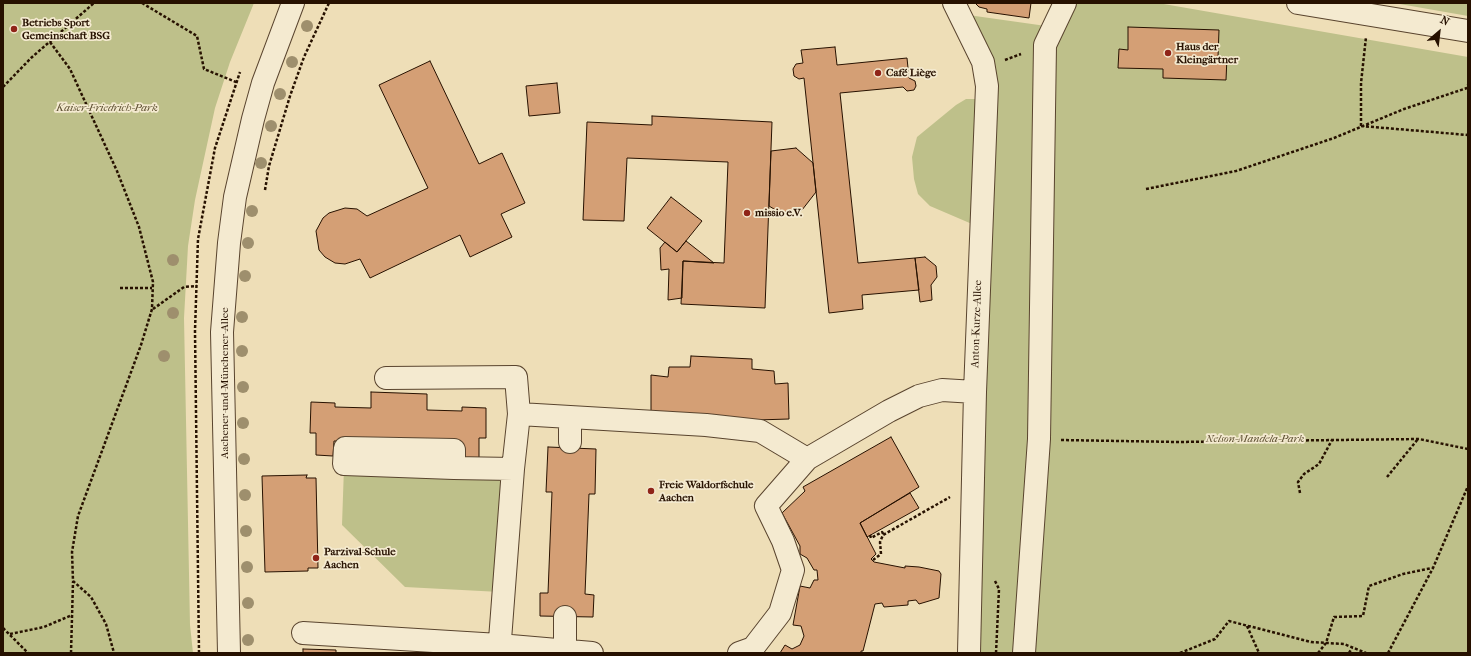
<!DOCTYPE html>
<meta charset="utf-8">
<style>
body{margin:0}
#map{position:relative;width:1471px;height:656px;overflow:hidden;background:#eedeb7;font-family:"IM FELL French Canon",serif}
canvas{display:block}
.frame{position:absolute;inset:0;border:4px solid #271100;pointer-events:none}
.north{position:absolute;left:1419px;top:12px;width:40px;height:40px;-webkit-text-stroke:3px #f4ead0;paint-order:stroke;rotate:28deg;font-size:11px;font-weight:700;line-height:16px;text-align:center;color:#271100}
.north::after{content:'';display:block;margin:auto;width:14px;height:18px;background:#271100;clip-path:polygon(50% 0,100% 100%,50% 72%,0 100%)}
</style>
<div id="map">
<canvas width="1471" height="656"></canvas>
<div class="frame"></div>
<div class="north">N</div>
</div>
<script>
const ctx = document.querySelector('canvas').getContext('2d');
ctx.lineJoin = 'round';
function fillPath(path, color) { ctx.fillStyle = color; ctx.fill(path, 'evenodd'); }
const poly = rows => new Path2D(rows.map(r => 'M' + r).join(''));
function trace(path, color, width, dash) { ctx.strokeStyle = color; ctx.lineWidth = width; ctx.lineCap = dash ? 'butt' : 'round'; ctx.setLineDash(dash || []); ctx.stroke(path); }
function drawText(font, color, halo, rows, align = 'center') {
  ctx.font = font + ' "IM FELL French Canon",serif'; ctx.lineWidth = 3.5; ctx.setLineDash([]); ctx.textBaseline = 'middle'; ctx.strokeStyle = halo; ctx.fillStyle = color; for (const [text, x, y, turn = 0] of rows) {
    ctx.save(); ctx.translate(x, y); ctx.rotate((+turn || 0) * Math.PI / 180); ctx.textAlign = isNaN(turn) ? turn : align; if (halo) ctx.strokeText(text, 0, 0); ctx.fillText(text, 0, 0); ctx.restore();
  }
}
const green = poly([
 [3,3,254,3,230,62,215,108,195,200,188,246,184,318,190,625,193,653,3,653],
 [1075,3,1158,3,1468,57,1468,653,1033,653,1056,93,1054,50],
 [1394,3,1468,3,1468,16],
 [961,14,1046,26,1029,424,1017,653,971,653,988,111],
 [966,99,976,99,972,224,930,206,918,194,914,179,912,157,917,137,956,105],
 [344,467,511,472,500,592,405,587,342,525]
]);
const building = poly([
 [975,3,1031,3,1029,18,987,12,987,9,979,7,975,3],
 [1128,27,1219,30,1218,57,1227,57,1226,80,1163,78,1163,69,1118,68,1119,49,1128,50,1128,27],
 [835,47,837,65,907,58,909,78,915,81,916,86,914,90,907,91,903,87,840,93,858,263,915,258,919,290,862,295,863,309,829,313,804,78,799,79,794,76,793,69,796,64,803,63,801,50,835,47],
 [430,61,479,164,502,153,525,203,501,214,512,237,470,257,460,235,370,278,360,259,345,264,335,263,325,257,319,250,316,231,323,218,329,213,345,208,357,209,367,216,428,188,379,85,430,61],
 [557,83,560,113,529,116,526,86,557,83],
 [652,116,772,122,765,308,681,304,683,261,724,263,728,162,627,158,624,221,583,220,587,122,652,125,652,116],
 [796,148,813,163,816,192,802,210,779,212,769,206,771,151,796,148],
 [671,197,702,221,677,252,647,228,671,197],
 [686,241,714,263,683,261,682,298,668,300,669,269,661,270,660,248,665,242,677,252,686,241],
 [925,257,936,266,937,277,931,285,932,300,920,302,915,258,925,257],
 [691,356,752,359,752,369,774,371,775,384,788,383,789,419,723,421,651,414,651,375,668,377,669,367,690,367,691,356],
 [371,392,427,394,427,410,462,411,462,407,486,408,486,438,479,438,479,461,461,459,461,445,334,441,333,456,316,455,316,433,310,433,311,402,335,403,335,407,371,408,371,392],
 [891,437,919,487,860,523,876,554,871,559,874,562,905,568,905,566,919,567,939,571,941,574,939,598,919,604,916,600,908,601,908,605,884,607,882,603,875,604,863,651,861,651,861,653,780,653,785,645,792,649,800,645,804,636,801,626,793,625,800,586,810,588,814,580,818,580,817,570,814,570,807,558,800,554,800,546,782,513,805,491,803,487,891,437],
 [548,447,596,449,595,494,589,494,585,594,594,595,593,617,540,616,540,593,548,593,552,492,546,492,548,447],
 [307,475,306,478,316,478,318,568,308,568,308,571,265,572,262,476,307,475],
 [910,493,919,508,867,537,860,523,910,493],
 [303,649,336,650,336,653,303,653,303,649]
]);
const path = poly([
 [142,3,197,36,204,69,236,82],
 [50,42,70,69,117,171,139,227,153,282,152,309,141,345,78,516,72,552,73,581,91,597,106,624,114,653],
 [1005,60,1021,54],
 [3,87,31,58,94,3],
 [1361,126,1361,83,1366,37],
 [1361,126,1468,135],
 [1146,189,1236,171,1334,138,1404,109,1467,88,1468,85],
 [265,190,269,166,290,96,304,57,329,3],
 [120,288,152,288],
 [153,309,184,287,197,286],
 [1061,440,1178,442,1419,439,1468,449],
 [1387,477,1418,439],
 [1300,493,1298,482,1304,474,1319,464,1332,440],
 [870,535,871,538,882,532,884,535],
 [873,560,881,554,880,542,883,535,950,497],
 [995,581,999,589,996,653],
 [1247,626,1259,653],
 [3,628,28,653],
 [10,634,44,627,72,615],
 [71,653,73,582],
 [199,653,195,331,198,239,215,148,240,72],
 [1180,653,1215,639,1229,621,1311,642,1344,644,1366,653],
 [1318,653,1326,643,1334,617,1363,616,1369,586,1403,574,1432,568],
 [1349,653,1352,648],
 [1388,653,1433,568,1468,486]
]);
const minor = poly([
 [954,3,983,62,987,86,975,392,969,653],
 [1298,3,1468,31],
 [386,378,516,377,519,414,706,425,760,431,807,459],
 [570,442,570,418],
 [454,468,454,450,345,448,344,464,454,468,513,469,519,414],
 [303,633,499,645,592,653],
 [565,651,565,617],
 [229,653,222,332,229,243,235,197,253,119,263,83,293,3],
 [499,653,513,469],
 [739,653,753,648,780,613,793,570,783,541,766,506,807,459,889,411,919,396,942,390,975,392],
 [1024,653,1039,439,1045,45,1065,3]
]);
const trees = [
 [307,26],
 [292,62],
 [280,94],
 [271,126],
 [261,163],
 [252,211],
 [248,243],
 [173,260],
 [245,276],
 [173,313],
 [242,317],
 [242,351],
 [164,356],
 [243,387],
 [243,423],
 [244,459],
 [245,495],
 [246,531],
 [247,567],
 [248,603],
 [248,640]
];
const markers = [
 [14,29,4,"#8f2418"],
 [1168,53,4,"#8f2418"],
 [878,73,4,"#8f2418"],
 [747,213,4,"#8f2418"],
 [651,491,4,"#8f2418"],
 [316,558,4,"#8f2418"]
];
const poiNames = [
 ["Betriebs Sport",22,23],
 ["Gemeinschaft BSG",22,36],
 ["Haus der",1176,47],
 ["Kleingärtner",1176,60],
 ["Café Liège",886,73],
 ["missio e.V.",755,213],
 ["Freie Waldorfschule",659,485],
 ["Aachen",659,498],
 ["Parzival-Schule",324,552],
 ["Aachen",324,565]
];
const parkNames = [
 ["Kaiser-Friedrich-Park",107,108],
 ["Nelson-Mandela-Park",1255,439]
];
const streetNames = [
 ["Anton-Kurze-Allee",977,324,-88],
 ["Aachener-und-Münchener-Allee",225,383,-90]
];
fillPath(green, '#bec08a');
fillPath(building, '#d49f75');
trace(building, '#271100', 1);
trace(minor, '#59442e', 24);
trace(path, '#271100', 2.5, [3, 2]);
trace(minor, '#f4ead0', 22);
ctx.fillStyle = '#9e8f6d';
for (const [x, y] of trees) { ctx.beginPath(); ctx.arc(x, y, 6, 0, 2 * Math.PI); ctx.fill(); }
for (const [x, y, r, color] of markers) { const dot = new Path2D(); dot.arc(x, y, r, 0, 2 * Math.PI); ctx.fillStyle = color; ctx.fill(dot); trace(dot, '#f4ead0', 1.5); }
drawText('bold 11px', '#271100', '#f4ead0', poiNames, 'left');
drawText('italic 11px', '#5c4e30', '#f4ead0', parkNames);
drawText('11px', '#271100', '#f4ead0', streetNames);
</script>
